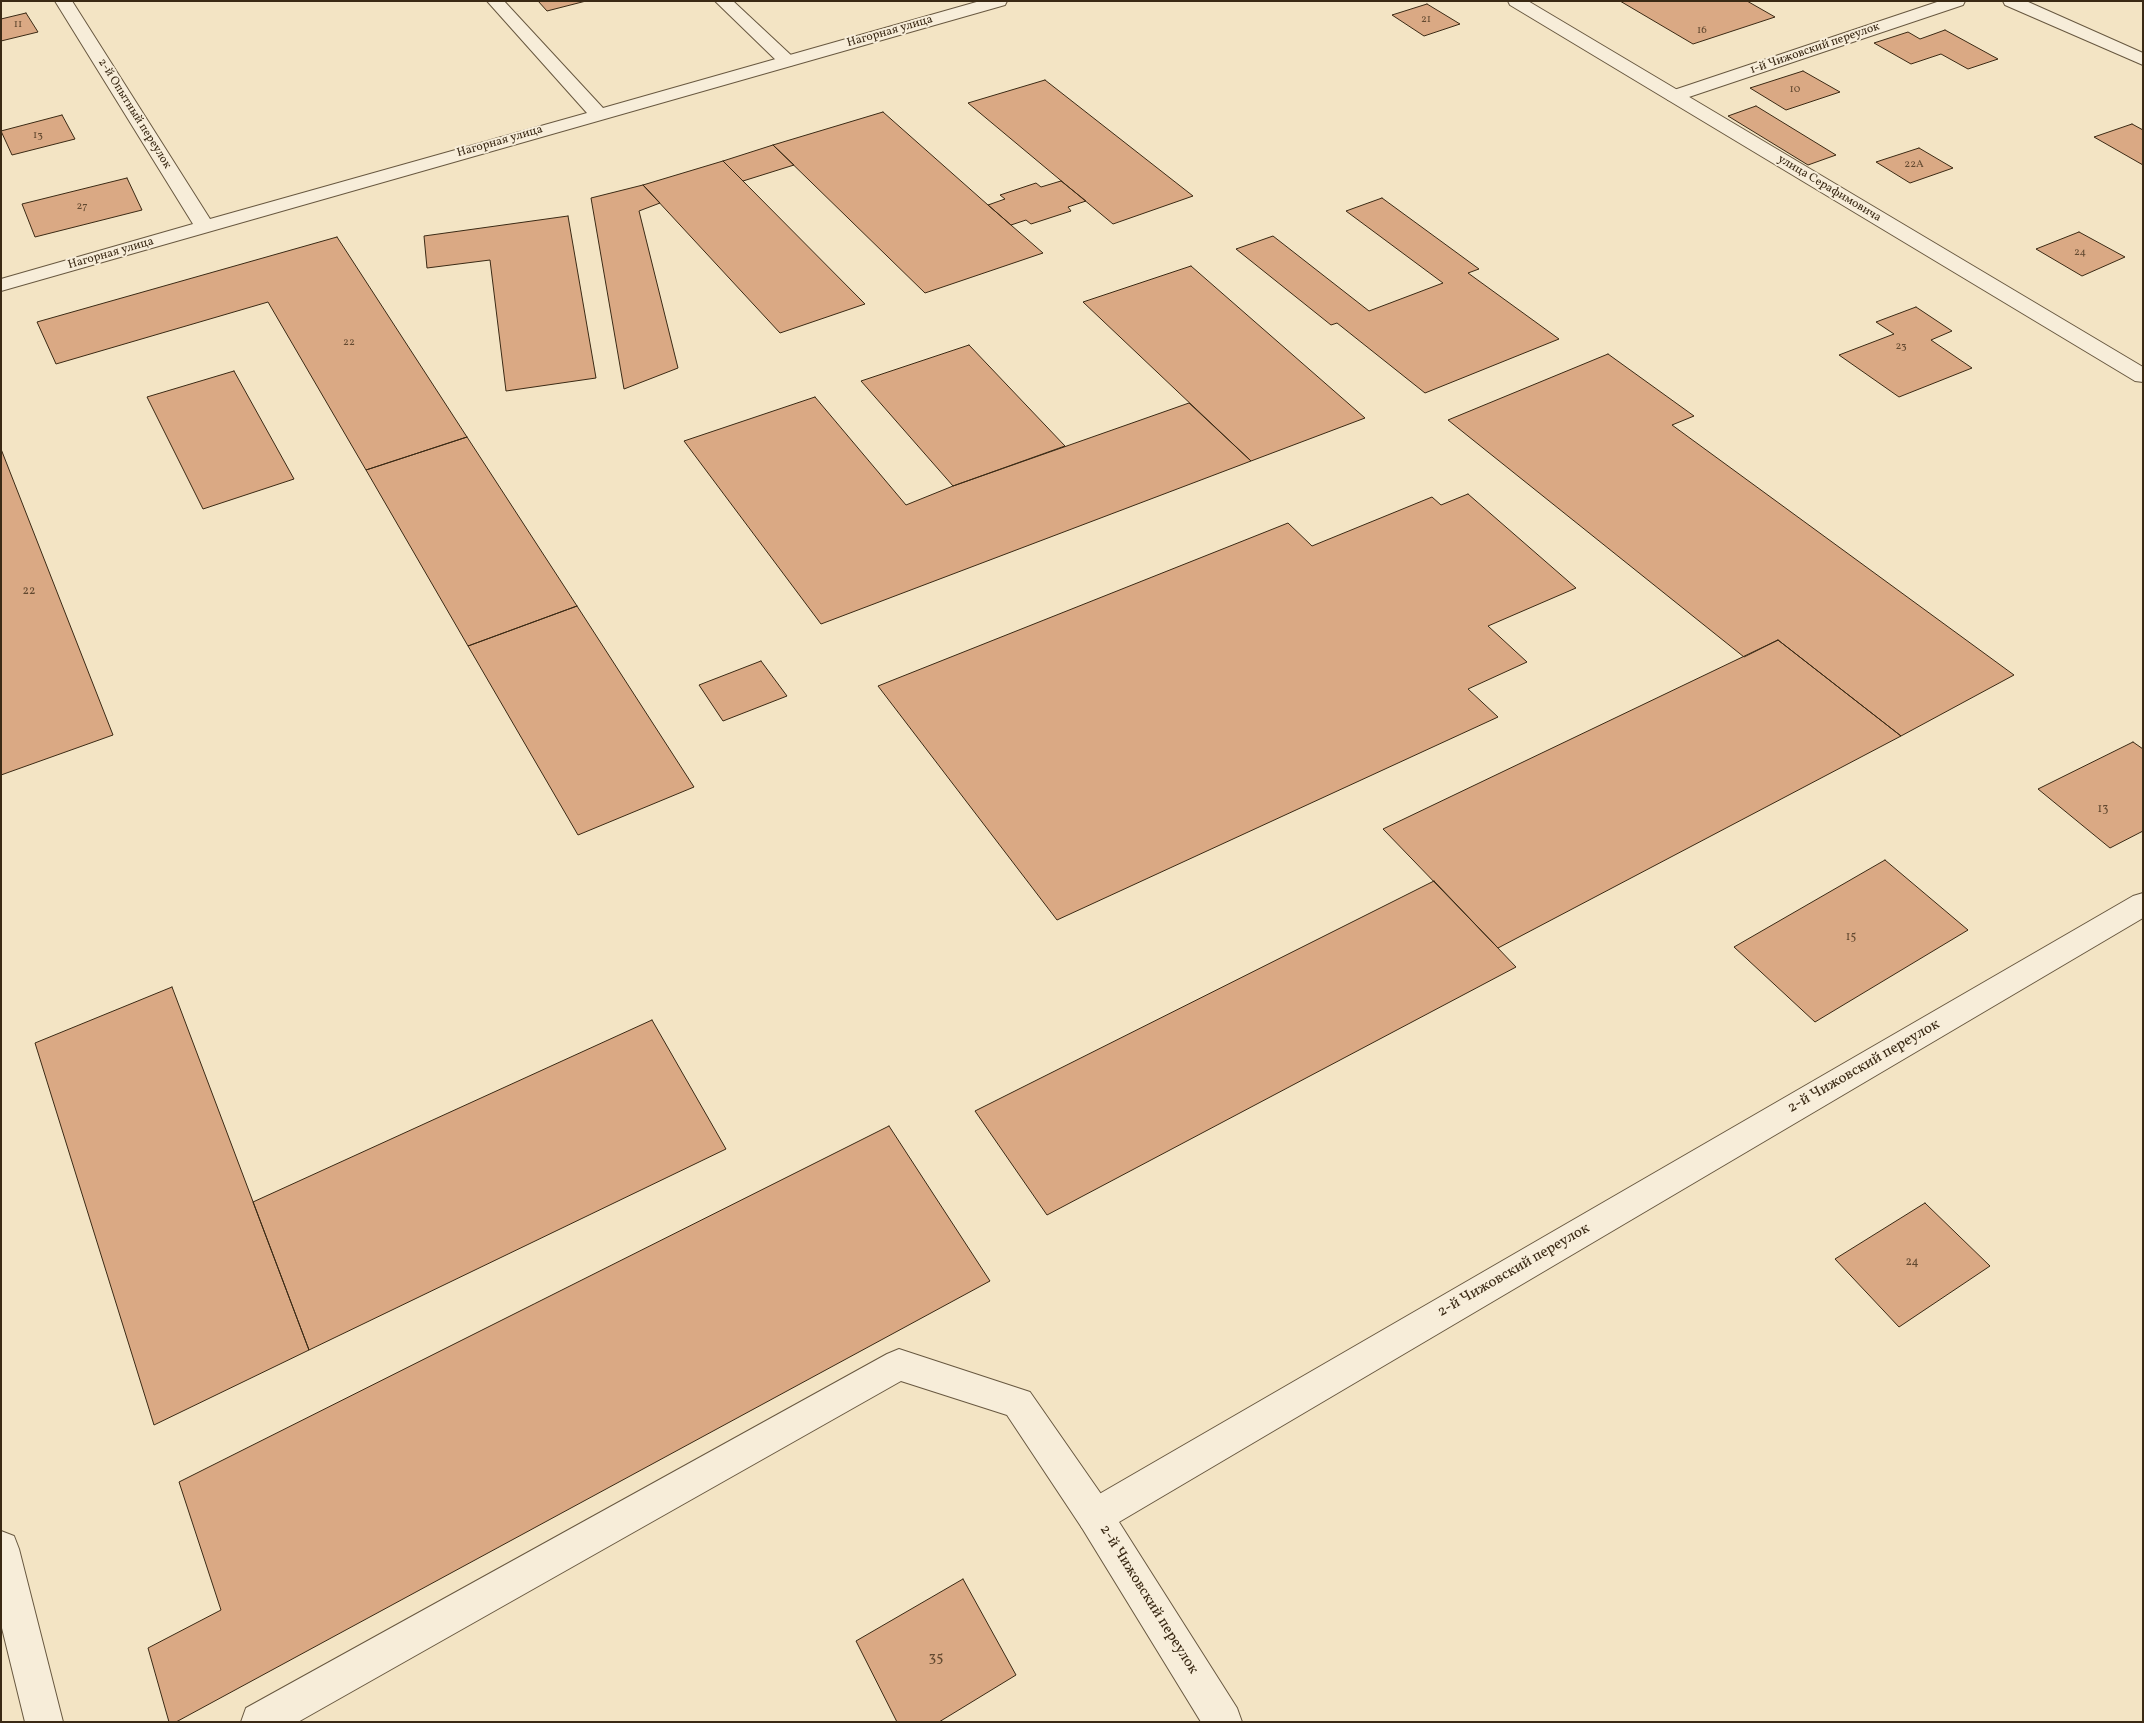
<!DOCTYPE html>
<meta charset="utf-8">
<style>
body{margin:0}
#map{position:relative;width:2144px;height:1723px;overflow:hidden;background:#f3e4c4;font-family:Vollkorn,serif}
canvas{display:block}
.frame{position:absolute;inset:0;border:2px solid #3a2914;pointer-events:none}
</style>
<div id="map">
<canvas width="2144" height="1723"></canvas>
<div class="frame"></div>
</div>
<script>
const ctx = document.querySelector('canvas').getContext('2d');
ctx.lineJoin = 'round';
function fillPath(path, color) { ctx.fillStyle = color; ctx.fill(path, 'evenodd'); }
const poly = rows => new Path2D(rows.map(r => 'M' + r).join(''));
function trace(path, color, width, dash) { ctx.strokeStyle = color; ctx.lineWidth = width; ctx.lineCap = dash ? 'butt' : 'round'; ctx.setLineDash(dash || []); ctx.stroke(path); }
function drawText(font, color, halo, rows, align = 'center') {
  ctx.font = font + ' Vollkorn,serif'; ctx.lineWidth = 4; ctx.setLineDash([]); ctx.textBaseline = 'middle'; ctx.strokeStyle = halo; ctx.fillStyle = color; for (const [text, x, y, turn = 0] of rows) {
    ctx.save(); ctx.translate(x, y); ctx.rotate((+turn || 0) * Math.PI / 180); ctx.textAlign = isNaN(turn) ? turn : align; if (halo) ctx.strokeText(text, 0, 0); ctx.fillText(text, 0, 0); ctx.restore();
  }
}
const building = poly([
 [538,1,586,1,547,11,538,1],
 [1620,1,1747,1,1775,17,1693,44,1620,1],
 [1427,4,1460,24,1424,36,1392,15,1427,4],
 [26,13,38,32,1,41,1,19,26,13],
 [1945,30,1998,59,1968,69,1941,54,1911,64,1874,43,1908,32,1920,39,1945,30],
 [1803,71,1840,92,1786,110,1750,88,1803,71],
 [1045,80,1193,196,1113,224,968,103,1045,80],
 [1756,106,1836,155,1808,165,1728,116,1756,106],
 [883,112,988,205,1043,253,925,293,773,145,883,112],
 [62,115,75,139,12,155,1,131,62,115],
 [2132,124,2143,130,2143,165,2094,137,2132,124],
 [773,145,794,165,743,181,723,161,773,145],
 [1919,148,1953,168,1910,183,1876,162,1919,148],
 [723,161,743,181,865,304,780,333,643,185,723,161],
 [127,178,142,210,35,237,22,204,127,178],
 [1061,181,1086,201,1068,207,1071,211,1031,224,1026,220,1011,225,988,205,1005,199,1000,195,1036,183,1041,187,1061,181],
 [643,185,660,203,639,211,678,368,624,389,591,198,643,185],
 [1382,198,1479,269,1468,273,1559,339,1425,393,1337,323,1331,325,1236,249,1273,236,1369,311,1443,283,1346,211,1382,198],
 [568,216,596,378,506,391,490,260,427,268,424,236,568,216],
 [2079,232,2125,257,2082,276,2036,249,2079,232],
 [337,237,467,437,366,470,268,302,56,364,37,322,337,237],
 [1191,266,1365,418,1251,461,1083,302,1191,266],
 [1916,307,1952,331,1931,340,1972,368,1899,397,1839,355,1894,334,1876,322,1916,307],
 [969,345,1065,446,953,486,861,381,969,345],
 [1608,354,1694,416,1672,425,2014,675,1901,736,1778,640,1744,657,1448,420,1608,354],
 [234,371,294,479,203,509,147,397,234,371],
 [815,397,906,505,953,486,1189,403,1251,461,821,624,684,441,815,397],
 [467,437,577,606,468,646,366,470,467,437],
 [1,449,113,735,1,775,1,449],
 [1468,494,1576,588,1488,626,1527,662,1468,689,1498,717,1057,920,878,686,1288,523,1312,546,1432,497,1441,505,1468,494],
 [577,606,694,787,578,835,468,646,577,606],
 [1778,640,1901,736,1498,948,1383,829,1778,640],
 [761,661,787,696,723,721,699,685,761,661],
 [2133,742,2143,749,2143,831,2110,848,2038,789,2133,742],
 [1885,860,1968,930,1815,1022,1734,947,1885,860],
 [1434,881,1516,967,1047,1215,975,1111,1434,881],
 [172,987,309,1350,154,1425,35,1043,172,987],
 [652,1020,726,1149,309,1350,253,1202,652,1020],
 [889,1126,990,1281,176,1722,169,1722,148,1648,221,1610,179,1482,889,1126],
 [1925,1203,1990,1266,1899,1327,1835,1259,1925,1203],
 [963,1579,1016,1675,939,1722,897,1722,856,1641,963,1579]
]);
const service = poly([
 [715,1,733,1,793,57,796,61,793,65,787,66,781,65,715,1],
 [1940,1,1965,1,1963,5,1680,100,1674,101,1668,100,1665,96,1668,92,1940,1],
 [2003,1,2026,1,2143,53,2143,65,2005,5,2003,1],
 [899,1349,1030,1392,1108,1504,1113,1516,1108,1528,1095,1533,1082,1528,1007,1415,901,1381,298,1722,241,1722,246,1708,887,1354,899,1349]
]);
const minor = poly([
 [55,1,72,1,210,219,587,113,487,1,504,1,603,108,980,1,1007,1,1005,5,1,291,1,279,193,224,55,1],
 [1508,1,1528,1,2143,367,2143,382,2135,381,1510,5,1508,1],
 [2143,893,2143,918,1119,1522,1237,1708,1242,1722,1201,1722,1082,1528,1077,1516,1082,1504,2133,896,2143,893],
 [1,1531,14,1536,19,1549,63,1722,25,1722,1,1624,1,1531]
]);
const farNumbernames = [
 ["21",1426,20],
 ["11",18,25],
 ["16",1702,31],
 ["10",1795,90],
 ["13",38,136],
 ["22А",1914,165],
 ["27",82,207],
 ["24",2080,253],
 ["22",349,343],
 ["23",1901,347]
];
const farStreetnames = [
 ["Нагорная улица",890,32,-16],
 ["1-й Чижовский переулок",1815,49,-19],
 ["2-й Опытный переулок",134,114,58],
 ["Нагорная улица",500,142,-16],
 ["улица Серафимовича",1829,189,31],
 ["Нагорная улица",111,254,-16]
];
const numberNames = [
 ["22",29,592],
 ["13",2103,810],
 ["15",1851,938],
 ["24",1912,1263]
];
const streetNames = [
 ["2-й Чижовский переулок",1864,1067,-30],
 ["2-й Чижовский переулок",1514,1271,-30],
 ["2-й Чижовский переулок",1148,1600,58]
];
const nearNumbernames = [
 ["35",936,1658]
];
fillPath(building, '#daa984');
trace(building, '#3a2914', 1);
trace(service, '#685840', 2);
trace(minor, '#685840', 2);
fillPath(service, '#f7edd9');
fillPath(minor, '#f7edd9');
drawText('11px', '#624930', null, farNumbernames);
drawText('12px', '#3a2914', '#f7edd9', farStreetnames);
drawText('12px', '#624930', null, numberNames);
drawText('15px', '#3a2914', '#f7edd9', streetNames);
drawText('15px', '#624930', null, nearNumbernames);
</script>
